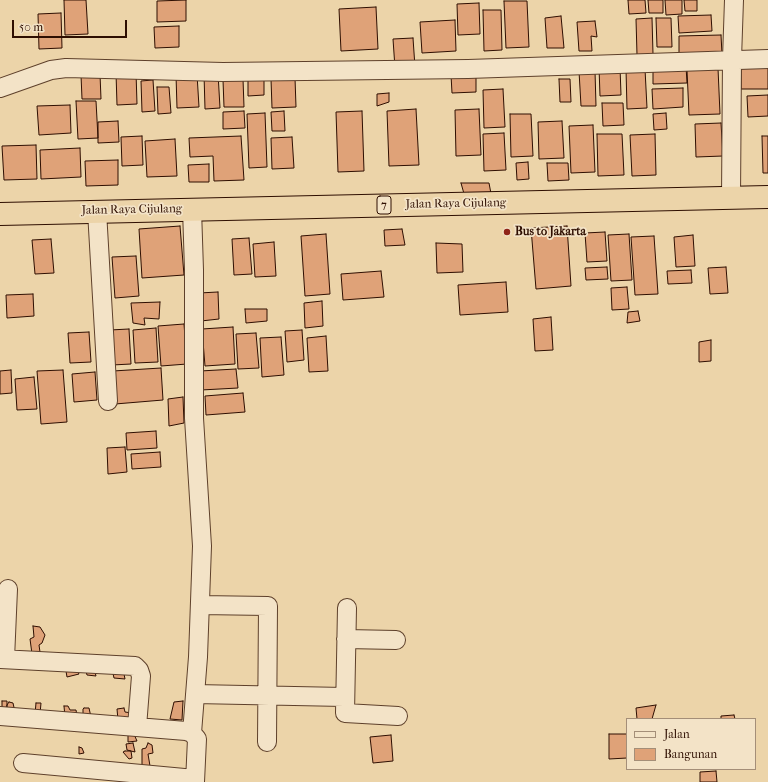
<!DOCTYPE html>
<style>
body{margin:0}
#map{position:relative;width:768px;height:782px;overflow:hidden;background:#ecd4a9;font-family:"IM FELL French Canon",serif}
canvas{display:block}
.legend{position:absolute;left:626px;top:718px;width:130px;height:52px;box-sizing:border-box;background:#f3e3c7;border:1px solid #a48e78;margin:0;padding:5px 7px;list-style:none;font-size:12px;color:#2e0e01}
.legend li{display:flex;align-items:center;gap:8px;height:20px}
.legend b{width:20px;border:1px solid #a48e78}
.scale{position:absolute;left:12px;top:20px;width:115px;height:18px;box-sizing:border-box;border:2px solid #2e0e01;border-top:0;padding-left:5px;font-size:12px;line-height:14px;white-space:nowrap;color:#2e0e01;-webkit-text-stroke:3px #f3e3c7;paint-order:stroke}
</style>
<div id="map">
<canvas width="768" height="782"></canvas>
<ul class="legend">
<li><b style="height:5px;background:#f3e3c7"></b>Jalan</li>
<li><b style="height:11px;background:#dfa278"></b>Bangunan</li>
</ul>
<div class="scale">50 m</div>
</div>
<script>
const ctx = document.querySelector('canvas').getContext('2d');
ctx.lineJoin = 'round';
function fillPath(path, color) { ctx.fillStyle = color; ctx.fill(path, 'evenodd'); }
const poly = rows => new Path2D(rows.map(r => 'M' + r).join(''));
function trace(path, color, width, dash) { ctx.strokeStyle = color; ctx.lineWidth = width; ctx.lineCap = dash ? 'butt' : 'round'; ctx.setLineDash(dash || []); ctx.stroke(path); }
function drawText(font, color, halo, rows, align = 'center') {
  ctx.font = font + ' "IM FELL French Canon",serif'; ctx.lineWidth = 3.5; ctx.setLineDash([]); ctx.textBaseline = 'middle'; ctx.strokeStyle = halo; ctx.fillStyle = color; for (const [text, x, y, turn = 0] of rows) {
    ctx.save(); ctx.translate(x, y); ctx.rotate((+turn || 0) * Math.PI / 180); ctx.textAlign = isNaN(turn) ? turn : align; if (halo) ctx.strokeText(text, 0, 0); ctx.fillText(text, 0, 0); ctx.restore();
  }
}
const building = poly([
 [64,0,86,0,88,34,65,35,64,0],
 [186,0,186,21,157,22,157,1,186,0],
 [628,0,645,0,646,13,629,14,628,0],
 [648,0,663,0,663,13,649,13,648,0],
 [665,0,682,0,682,14,666,15,665,0],
 [684,0,697,0,697,11,685,11,684,0],
 [504,1,527,1,529,47,506,48,504,1],
 [479,3,480,34,458,35,457,4,479,3],
 [376,7,378,49,341,51,339,9,376,7],
 [483,10,501,10,502,50,484,51,483,10],
 [61,13,62,48,39,49,38,14,61,13],
 [711,15,712,31,679,33,678,16,711,15],
 [561,16,564,48,547,48,545,18,561,16],
 [652,18,653,54,637,55,636,19,652,18],
 [656,18,671,18,672,47,657,47,656,18],
 [455,20,456,51,422,53,420,22,455,20],
 [595,21,597,37,591,36,592,51,579,51,577,22,595,21],
 [179,26,179,47,155,48,154,27,179,26],
 [721,35,722,54,679,56,679,36,721,35],
 [413,38,415,67,395,68,393,39,413,38],
 [686,66,687,83,653,84,653,67,686,66],
 [599,67,620,67,621,95,600,96,599,67],
 [718,68,720,114,689,115,687,70,718,68],
 [741,68,768,68,768,89,741,89,741,68],
 [626,69,645,69,647,108,627,109,626,69],
 [579,71,595,71,596,106,581,106,579,71],
 [136,72,137,104,117,105,116,73,136,72],
 [218,73,220,108,205,109,204,74,218,73],
 [100,74,101,99,82,99,81,75,100,74],
 [197,74,199,107,177,108,176,75,197,74],
 [476,74,476,92,452,93,451,75,476,74],
 [248,78,264,78,264,95,248,96,248,78],
 [295,78,296,107,272,108,271,79,295,78],
 [243,79,244,107,224,107,223,80,243,79],
 [559,79,570,79,571,102,560,102,559,79],
 [153,80,155,111,142,112,141,81,153,80],
 [157,87,169,87,171,113,158,114,157,87],
 [683,88,683,107,653,109,652,89,683,88],
 [503,89,505,127,484,128,483,90,503,89],
 [389,93,389,102,377,106,377,94,389,93],
 [768,95,768,116,748,117,747,96,768,95],
 [76,101,96,101,98,138,78,139,76,101],
 [602,103,623,103,624,125,603,126,602,103],
 [70,105,71,133,39,135,37,106,70,105],
 [416,109,419,165,389,166,387,111,416,109],
 [479,109,481,155,456,156,455,110,479,109],
 [244,111,245,128,223,129,223,112,244,111],
 [284,111,285,131,272,131,271,112,284,111],
 [362,111,364,171,338,172,336,112,362,111],
 [265,113,267,167,249,168,247,114,265,113],
 [666,113,667,129,654,130,653,114,666,113],
 [510,114,531,114,533,156,511,157,510,114],
 [118,121,119,142,98,143,98,122,118,121],
 [562,121,564,158,539,159,538,122,562,121],
 [721,123,723,156,696,157,695,124,721,123],
 [593,125,595,172,571,173,569,126,593,125],
 [504,133,506,170,484,171,483,134,504,133],
 [597,134,622,134,624,175,598,176,597,134],
 [655,134,656,175,632,176,630,135,655,134],
 [142,136,143,165,122,166,121,137,142,136],
 [241,136,244,180,214,181,213,156,190,157,189,138,241,136],
 [762,136,768,136,768,173,763,173,762,136],
 [292,137,294,168,272,169,271,138,292,137],
 [175,139,177,176,147,177,145,141,175,139],
 [36,145,37,179,4,180,2,146,36,145],
 [80,148,81,177,41,179,40,150,80,148],
 [118,160,118,185,86,186,85,161,118,160],
 [528,162,529,179,517,180,516,163,528,162],
 [547,163,568,163,569,180,548,181,547,163],
 [209,164,209,182,189,182,188,165,209,164],
 [461,183,489,183,492,199,466,201,461,183],
 [180,226,184,275,142,278,139,229,180,226],
 [567,226,571,286,536,289,531,228,567,226],
 [402,229,405,245,385,246,384,230,402,229],
 [605,232,607,261,587,262,585,233,605,232],
 [326,234,330,294,305,296,301,236,326,234],
 [629,234,632,280,611,281,608,235,629,234],
 [693,235,695,266,676,267,674,237,693,235],
 [654,236,658,294,635,295,631,237,654,236],
 [249,238,252,274,234,275,232,239,249,238],
 [51,239,54,273,35,274,32,240,51,239],
 [274,242,276,276,255,277,253,244,274,242],
 [436,243,462,244,463,272,437,273,436,243],
 [136,256,139,296,115,298,112,257,136,256],
 [607,267,608,279,586,280,585,268,607,267],
 [726,267,728,293,710,294,708,268,726,267],
 [691,270,692,283,668,284,667,271,691,270],
 [381,271,384,297,343,300,341,274,381,271],
 [506,282,508,312,460,315,458,285,506,282],
 [627,287,629,309,612,310,611,288,627,287],
 [218,292,219,319,201,321,199,293,218,292],
 [33,294,34,316,7,318,6,295,33,294],
 [322,301,323,326,305,328,304,303,322,301],
 [160,302,159,319,144,318,145,325,133,323,131,303,160,302],
 [245,309,267,309,267,321,246,323,245,309],
 [638,311,640,321,627,323,628,312,638,311],
 [551,317,553,350,535,351,533,319,551,317],
 [184,324,187,364,161,366,158,326,184,324],
 [233,327,235,364,205,366,202,329,233,327],
 [156,328,158,362,135,363,133,330,156,328],
 [129,329,131,364,112,365,110,330,129,329],
 [302,330,304,360,287,362,285,331,302,330],
 [89,332,91,362,70,363,68,333,89,332],
 [256,333,259,368,238,369,236,334,256,333],
 [326,336,328,371,309,372,307,338,326,336],
 [281,337,284,375,262,377,260,338,281,337],
 [711,340,711,361,699,362,699,342,711,340],
 [161,368,163,400,115,404,113,371,161,368],
 [236,369,238,388,201,390,200,371,236,369],
 [11,370,12,393,0,394,0,371,11,370],
 [63,370,67,422,41,424,37,371,63,370],
 [95,372,97,400,74,402,72,374,95,372],
 [34,377,37,409,17,410,15,379,34,377],
 [243,393,245,412,206,415,205,396,243,393],
 [183,397,184,423,169,426,168,399,183,397],
 [156,431,157,448,127,450,126,433,156,431],
 [125,447,127,472,108,474,107,448,125,447],
 [160,452,161,467,132,469,131,454,160,452],
 [33,626,40,627,45,635,42,643,39,645,40,652,32,654,30,639,34,637,33,626],
 [65,665,75,666,79,674,67,677,65,665],
 [85,668,94,668,96,676,87,675,85,668],
 [112,669,123,669,125,679,114,678,112,669],
 [2,701,7,701,7,705,4,712,2,711,2,701],
 [183,701,182,720,170,719,174,702,183,701],
 [9,702,13,703,15,712,8,714,7,705,9,702],
 [36,703,41,703,40,714,35,714,36,703],
 [656,705,652,719,637,719,636,708,656,705],
 [64,706,68,706,70,710,76,710,77,716,65,717,64,706],
 [84,708,89,708,91,717,83,719,83,709,84,708],
 [124,708,125,712,132,713,132,721,118,720,117,709,124,708],
 [734,715,735,719,721,719,721,716,734,715],
 [133,732,137,741,128,742,128,733,133,732],
 [609,734,627,734,627,758,609,759,609,734],
 [391,735,393,761,373,763,370,737,391,735],
 [133,743,135,752,127,750,126,744,133,743],
 [148,743,152,745,153,753,148,754,150,766,142,766,142,749,146,748,148,743],
 [79,747,82,748,84,753,79,754,79,747],
 [125,751,131,751,132,758,129,759,123,752,125,751],
 [716,771,717,782,700,782,700,772,716,771]
]);
const street = poly([
 [0,88,51,70,66,68,223,72,468,69,768,59],
 [731,198,732,59,734,0],
 [97,211,108,401],
 [200,605,268,606,267,742],
 [347,608,345,713,398,716],
 [346,639,396,640],
 [0,659,135,666,139,670,141,676,137,727],
 [5,659,8,589],
 [195,694,344,697],
 [0,716,186,731,192,733,197,739,195,782],
 [192,733,198,657,202,546,194,418,194,270,192,209],
 [23,763,195,779]
]);
const highway = poly([
 [0,214,768,197]
]);
const markers = [
 [507,232,4,"#8f2418"]
];
const shields = [
 [384,205,14]
];
const shieldNames = [
 ["7",384,205]
];
const streetNames = [
 ["Jalan Raya Cijulang",456,204,-1],
 ["Jalan Raya Cijulang",132,210,-1]
];
const poiNames = [
 ["Bus to Jakarta",515,232]
];
fillPath(building, '#dfa278');
trace(building, '#2e0e01', 1);
trace(street, '#5e402b', 20);
trace(highway, '#2e0e01', 24);
trace(street, '#f3e3c7', 18);
trace(highway, '#ecd4a9', 22);
for (const [x, y, r, color] of markers) { const dot = new Path2D(); dot.arc(x, y, r, 0, 2 * Math.PI); ctx.fillStyle = color; ctx.fill(dot); trace(dot, '#f3e3c7', 1.5); }
for (const [x, y, w] of shields) { const box = new Path2D(); box.roundRect(x - w / 2, y - 9, w, 18, 3); ctx.fillStyle = '#f3e3c7'; ctx.fill(box); trace(box, '#2e0e01', 1); }
drawText('bold 11px', '#2e0e01', null, shieldNames);
drawText('12px', '#2e0e01', '#f3e3c7', streetNames);
drawText('bold 12px', '#2e0e01', '#f3e3c7', poiNames, 'left');
</script>
